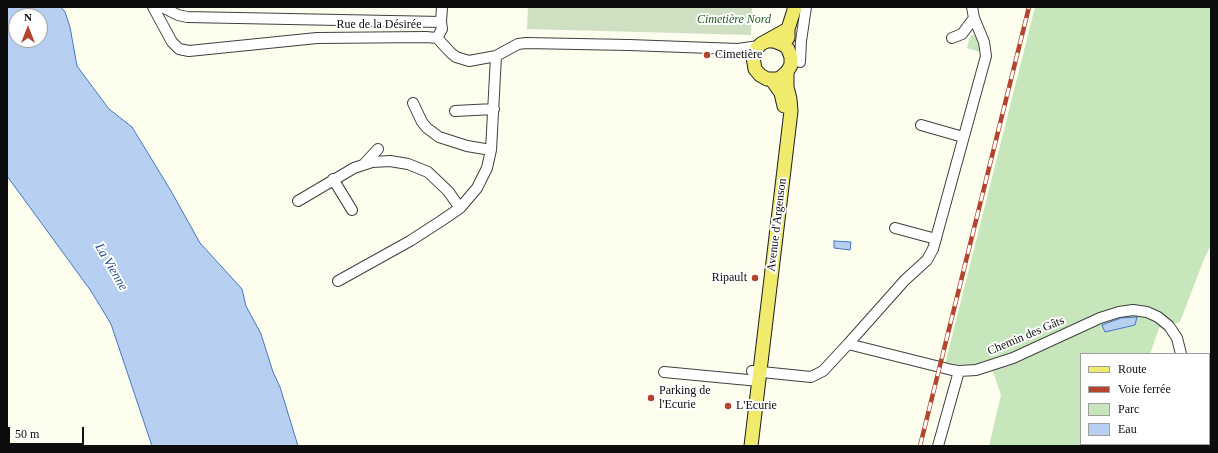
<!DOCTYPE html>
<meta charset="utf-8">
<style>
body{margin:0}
#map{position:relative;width:1218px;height:453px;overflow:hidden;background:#fefeef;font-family:Georgia,serif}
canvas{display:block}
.frame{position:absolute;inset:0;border:8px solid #0d0d0d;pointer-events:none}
.legend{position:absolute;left:1080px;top:353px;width:130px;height:92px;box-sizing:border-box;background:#fff;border:1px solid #9e9e9e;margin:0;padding:5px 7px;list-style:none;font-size:12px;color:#0d0d0d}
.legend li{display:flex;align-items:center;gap:8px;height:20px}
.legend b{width:20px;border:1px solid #9e9e9e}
.north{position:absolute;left:8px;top:8px;width:40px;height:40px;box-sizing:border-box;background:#fff;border:1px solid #9e9e9e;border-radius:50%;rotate:0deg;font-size:11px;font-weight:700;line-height:16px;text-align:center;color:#0d0d0d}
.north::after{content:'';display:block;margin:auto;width:14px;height:18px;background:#b5442e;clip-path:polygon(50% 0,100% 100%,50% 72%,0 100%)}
.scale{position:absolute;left:8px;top:427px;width:76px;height:18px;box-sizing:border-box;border:2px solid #0d0d0d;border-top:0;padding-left:5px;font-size:12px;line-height:14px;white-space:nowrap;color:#0d0d0d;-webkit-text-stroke:3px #fff;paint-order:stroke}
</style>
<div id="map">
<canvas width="1218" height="453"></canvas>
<div class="frame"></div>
<ul class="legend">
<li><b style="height:5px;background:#f0eb6d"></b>Route</li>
<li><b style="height:5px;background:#b5442e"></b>Voie ferrée</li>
<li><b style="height:11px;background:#c8e6bb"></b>Parc</li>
<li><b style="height:11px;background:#b7d0f2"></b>Eau</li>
</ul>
<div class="north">N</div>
<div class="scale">50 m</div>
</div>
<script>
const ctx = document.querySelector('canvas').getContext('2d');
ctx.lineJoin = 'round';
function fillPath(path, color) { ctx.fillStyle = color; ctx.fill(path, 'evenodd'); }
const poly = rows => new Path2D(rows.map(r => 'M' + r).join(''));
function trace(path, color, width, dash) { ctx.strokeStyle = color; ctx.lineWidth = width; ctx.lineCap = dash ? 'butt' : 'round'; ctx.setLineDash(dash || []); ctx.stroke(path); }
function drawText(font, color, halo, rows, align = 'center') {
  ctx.font = font + ' Georgia,serif'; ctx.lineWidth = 4; ctx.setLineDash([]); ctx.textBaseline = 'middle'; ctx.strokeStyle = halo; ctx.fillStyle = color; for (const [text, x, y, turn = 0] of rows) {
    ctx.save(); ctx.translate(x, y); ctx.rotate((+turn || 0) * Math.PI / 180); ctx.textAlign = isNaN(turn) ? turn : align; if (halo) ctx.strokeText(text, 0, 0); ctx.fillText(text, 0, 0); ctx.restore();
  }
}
const green = poly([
 [1035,7,1211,7,1211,245,1204,259,1180,322,1159,328,1150,354,1081,354,1081,444,1119,444,1118,446,989,446,1001,395,989,360,971,365,945,364],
 [972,35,974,35,976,37,983,53,967,48,970,37]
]);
const cemetery = poly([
 [528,7,752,7,751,35,527,29]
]);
const water = poly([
 [7,7,61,7,65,12,70,27,77,66,109,109,132,127,171,191,200,243,242,289,246,306,261,334,273,372,280,387,298,446,152,446,111,324,91,291,7,176,7,7],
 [16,16,40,16,40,40,16,40,16,16],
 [834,241,851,242,850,250,834,248,834,241],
 [1137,317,1135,325,1105,332,1102,325,1121,318,1137,317]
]);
const minor = poly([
 [153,7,172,42,179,49,189,51,317,38,426,37,437,38,451,53,456,57,469,61,496,56,518,44,526,43,629,45,738,49,759,46],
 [162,7,178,15,187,17,441,22,442,29,437,38],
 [441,22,442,7],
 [952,38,962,34,974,18],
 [800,62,801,41,806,7],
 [413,103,422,122,427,128,439,137,467,146,491,150],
 [455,111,494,109],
 [921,125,963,137],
 [364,164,378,149],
 [333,179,352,210],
 [298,201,354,168,372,162,390,161,408,164,428,172,448,191,460,208],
 [895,228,936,239],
 [338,281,410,241,441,221,460,208,477,188,487,168,491,150,496,56],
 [848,344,905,280,927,260,933,249,986,56,984,42,974,18,972,7],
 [752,371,811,377,823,371,848,344,952,370,959,371,976,370,1013,358,1100,318,1119,312,1133,310,1147,312,1158,317,1169,326,1177,338,1181,354],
 [664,372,759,381],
 [1196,444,1197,446],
 [938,446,959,371]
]);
const major = poly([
 [788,38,788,29,795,7],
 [768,41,774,41,784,45,788,49,791,57,791,65,787,72,780,78,776,79,767,79,760,75,755,69,753,57,756,49,761,44,788,29],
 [771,79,781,93,784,106],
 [751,446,791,111,790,99,787,87,787,72]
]);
const rail = poly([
 [920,446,1029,7]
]);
const markers = [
 [707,55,4,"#b5442e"],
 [755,278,4,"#b5442e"],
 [651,398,4,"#b5442e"],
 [728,406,4,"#b5442e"]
];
const parkNames = [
 ["Cimetière Nord",734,20]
];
const streetNames = [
 ["Rue de la Désirée",379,25],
 ["Avenue d'Argenson",777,225,-83],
 ["Chemin des Gâts",1026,336,-23]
];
const poiNames = [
 ["Cimetière",715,55],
 ["Ripault",747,278,"right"],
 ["Parking de",659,391],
 ["l'Ecurie",659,405],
 ["L'Ecurie",736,406]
];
const waterNames = [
 ["La Vienne",111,267,60]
];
fillPath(green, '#c8e6bb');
fillPath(cemetery, '#cfdfc1');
fillPath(water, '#b7d0f2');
trace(water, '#4276c5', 1);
trace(minor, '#404040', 12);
trace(major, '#1e1e1e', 15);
trace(minor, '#fff', 10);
trace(major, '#f0eb6d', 13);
trace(rail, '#b5442e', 4.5);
trace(rail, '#fff', 3, [9]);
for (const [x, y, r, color] of markers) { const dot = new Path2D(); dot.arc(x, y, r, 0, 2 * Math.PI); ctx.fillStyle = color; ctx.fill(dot); trace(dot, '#fff', 1.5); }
drawText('italic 12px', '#226122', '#fff', parkNames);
drawText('12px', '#0d0d0d', '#fff', streetNames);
drawText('12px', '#0d0d0d', '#fff', poiNames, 'left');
drawText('italic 13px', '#1f4a97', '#fff', waterNames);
</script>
